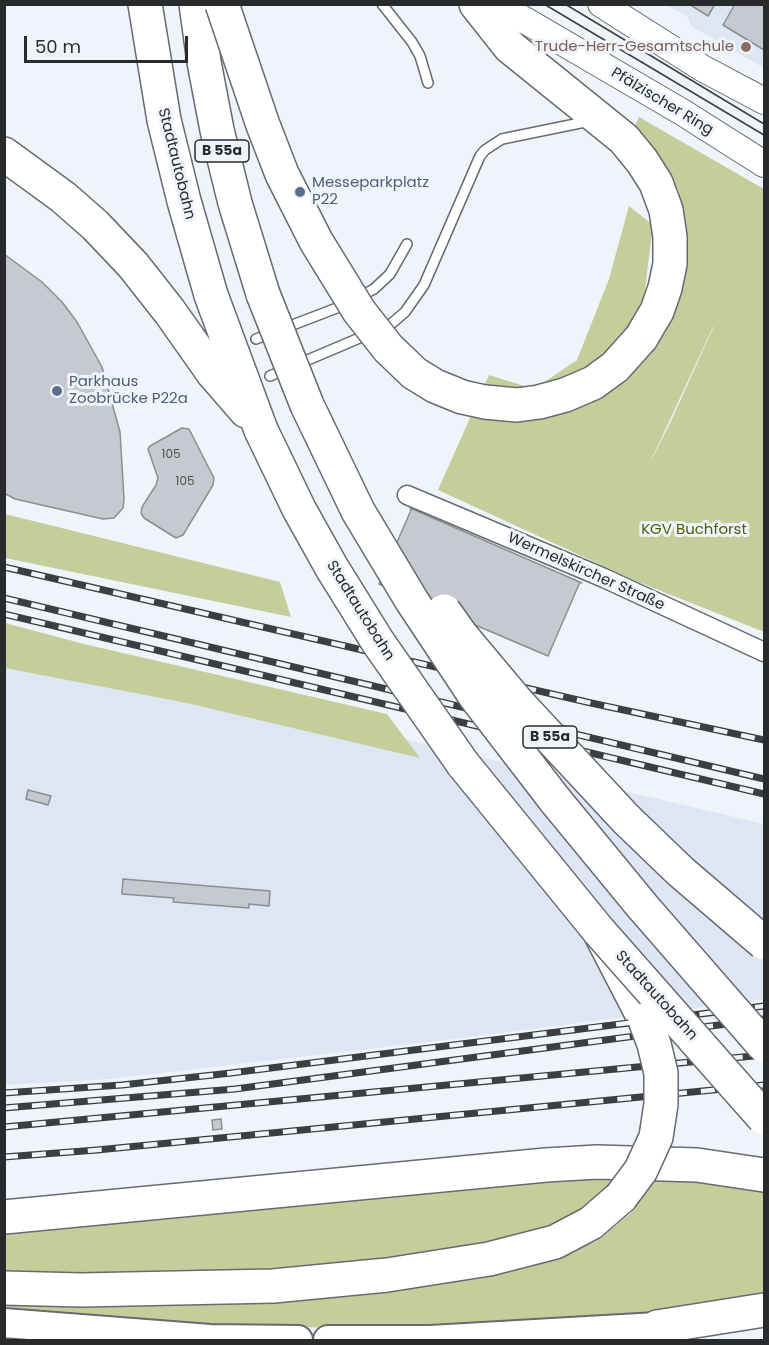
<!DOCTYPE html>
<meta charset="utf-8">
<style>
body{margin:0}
#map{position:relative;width:769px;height:1345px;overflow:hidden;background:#eff4fa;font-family:Poppins,sans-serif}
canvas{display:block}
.frame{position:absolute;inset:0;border:6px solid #282a2c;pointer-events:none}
.scale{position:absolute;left:24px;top:36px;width:164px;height:27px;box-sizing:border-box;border:3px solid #282a2c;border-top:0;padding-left:8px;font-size:18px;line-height:21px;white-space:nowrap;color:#282a2c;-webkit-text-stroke:4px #eff4fa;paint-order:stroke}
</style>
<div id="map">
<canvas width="769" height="1345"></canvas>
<div class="frame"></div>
<div class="scale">50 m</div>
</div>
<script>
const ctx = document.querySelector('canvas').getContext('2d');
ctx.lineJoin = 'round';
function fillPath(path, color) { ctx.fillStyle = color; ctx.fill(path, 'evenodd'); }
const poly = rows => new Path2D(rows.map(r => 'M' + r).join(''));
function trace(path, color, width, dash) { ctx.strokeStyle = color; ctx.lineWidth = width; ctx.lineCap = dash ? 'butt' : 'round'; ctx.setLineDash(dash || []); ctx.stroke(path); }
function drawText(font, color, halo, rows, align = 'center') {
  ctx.font = font + ' Poppins,sans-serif'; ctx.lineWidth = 6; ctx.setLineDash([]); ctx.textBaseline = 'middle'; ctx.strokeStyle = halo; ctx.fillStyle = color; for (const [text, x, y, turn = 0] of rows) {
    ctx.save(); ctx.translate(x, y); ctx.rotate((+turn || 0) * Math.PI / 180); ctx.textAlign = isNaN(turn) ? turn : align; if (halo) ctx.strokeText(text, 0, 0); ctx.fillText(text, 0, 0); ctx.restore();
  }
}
const built = poly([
 [666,5,764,5,764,68,691,26,688,17],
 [4,649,362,729,764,824,764,999,437,1041,110,1079,5,1085]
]);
const green = poly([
 [639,117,764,189,764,632,636,581,438,490,489,375,534,389,577,360,609,279,629,206,653,225,644,298,627,329,646,352,684,245,679,192,669,170,635,125],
 [714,326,671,421,647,469,713,327],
 [5,514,280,582,291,617,5,558],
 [5,623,84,644,387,714,420,758,187,703,5,668],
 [660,1171,764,1186,764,1297,648,1317,362,1329,210,1324,5,1312,4,1299,525,1268,550,1260,597,1241,631,1213],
 [620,1173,606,1192,579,1214,555,1225,481,1245,271,1274,5,1278,5,1231]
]);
const building = poly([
 [689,4,715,4,708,16,689,4],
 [735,4,764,4,764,50,723,25,735,4],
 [4,254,42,282,62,302,77,322,102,367,120,432,124,499,123,508,114,518,103,519,15,499,4,493,4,254],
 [182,428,189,429,214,478,213,485,183,535,176,538,144,518,141,513,142,507,156,485,158,478,148,449,150,446,182,428],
 [410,508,582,583,580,582,548,656,379,584,411,510,410,508],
 [28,790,51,796,48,805,26,799,28,790],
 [123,879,270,891,269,906,249,904,249,908,173,902,174,898,122,894,123,879],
 [221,1119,222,1129,213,1130,212,1120,221,1119]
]);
const lane = poly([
 [382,4,412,42,420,56,428,83],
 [256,339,342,306,374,289,390,274,407,244],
 [270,376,390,325,405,312,424,285,480,156,485,150,502,139,590,121]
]);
const street = poly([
 [407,495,604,578,764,652]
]);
const secondary = poly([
 [497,4,682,112,764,164],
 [601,4,702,68,764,101]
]);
const primary = poly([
 [4,1323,210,1339,298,1340],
 [328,1340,430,1340,657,1327]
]);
const highway = poly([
 [145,4,164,120,184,201,211,295,261,430],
 [196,4,204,62,217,130,235,203,263,294],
 [476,4,510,47,624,139,642,161,656,183,666,210,670,237,670,264,665,288,657,311,641,338],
 [4,154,63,197,95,225,133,265,170,312,213,373,246,411],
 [463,764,599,931,645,1020],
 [4,1217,546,1165,597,1162,697,1165,764,1175],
 [4,1288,81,1290,273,1286,387,1275,489,1259,555,1242,591,1223,621,1197],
 [657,1327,764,1310]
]);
const tram = poly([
 [544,4,764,135],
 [565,4,764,124]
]);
const rail = poly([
 [4,567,591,703,764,740],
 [4,598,764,779],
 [4,614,764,794],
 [4,1093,122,1085,231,1073,764,1006],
 [4,1108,235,1089,764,1019],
 [4,1127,764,1055],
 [4,1157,97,1150,764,1085]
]);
const highwayBridge = poly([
 [222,4,263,125,282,174,316,241,359,311,388,348,414,373,435,386,462,397,485,402,517,405,539,402,565,395,593,383,615,367,641,338],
 [263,294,307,405,358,511,412,601,475,696,555,800,643,907,764,1046],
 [261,430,299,509,332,568,378,642,463,764],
 [444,611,461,635,518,703,626,819,680,871,764,943],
 [599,931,764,1118],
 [621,1197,641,1170,656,1137,661,1104,661,1073,654,1044,645,1020]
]);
const markers = [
 [746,47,6,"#8d6e63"],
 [300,192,6,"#5c6f8a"],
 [57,391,6,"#5c6f8a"]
];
const numberNames = [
 ["105",171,455],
 ["105",185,482]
];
const shields = [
 [222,151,54],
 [550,737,54]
];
const shieldNames = [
 ["B 55a",222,151],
 ["B 55a",550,737]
];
const educationNames = [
 ["Trude-Herr-Gesamtschule",734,47]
];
const streetNames = [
 ["Pfälzischer Ring",662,102,31],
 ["Stadtautobahn",176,164,76],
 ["Wermelskircher Straße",586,572,24],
 ["Stadtautobahn",360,611,58],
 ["Stadtautobahn",656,996,48]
];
const serviceNames = [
 ["Messeparkplatz",312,183],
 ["P22",312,200],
 ["Parkhaus",69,382],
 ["Zoobrücke P22a",69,399]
];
const parkNames = [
 ["KGV Buchforst",694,530]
];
fillPath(built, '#dde6f2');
fillPath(green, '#c5ce9b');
fillPath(building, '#c6cad0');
trace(building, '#8b8f94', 1.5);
trace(lane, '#676a70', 12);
trace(street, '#676a70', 21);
trace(secondary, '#676a70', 28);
trace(primary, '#676a70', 32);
trace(highway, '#676a70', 36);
trace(lane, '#fff', 9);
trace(street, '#fff', 18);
trace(secondary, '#fff', 26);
trace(primary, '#fff', 28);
trace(highway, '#fff', 33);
trace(tram, '#3c3e41', 1.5);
trace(rail, '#3c3e41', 7);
trace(rail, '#eff4fa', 4.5, [14]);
trace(highwayBridge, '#676a70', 36, []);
trace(highwayBridge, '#fff', 33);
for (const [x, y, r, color] of markers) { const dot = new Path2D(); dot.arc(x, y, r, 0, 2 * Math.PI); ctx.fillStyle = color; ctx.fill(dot); trace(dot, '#eff4fa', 2); }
drawText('12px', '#505255', null, numberNames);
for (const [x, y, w] of shields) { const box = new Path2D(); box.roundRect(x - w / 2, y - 11, w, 22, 4.5); ctx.fillStyle = '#eff4fa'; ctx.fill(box); trace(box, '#282a2c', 1.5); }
drawText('bold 14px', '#282a2c', null, shieldNames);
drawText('15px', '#785e54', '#eff4fa', educationNames, 'right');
drawText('15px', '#282a2c', '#eff4fa', streetNames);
drawText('15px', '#4e5e75', '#eff4fa', serviceNames, 'left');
drawText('15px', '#515a01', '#eff4fa', parkNames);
</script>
